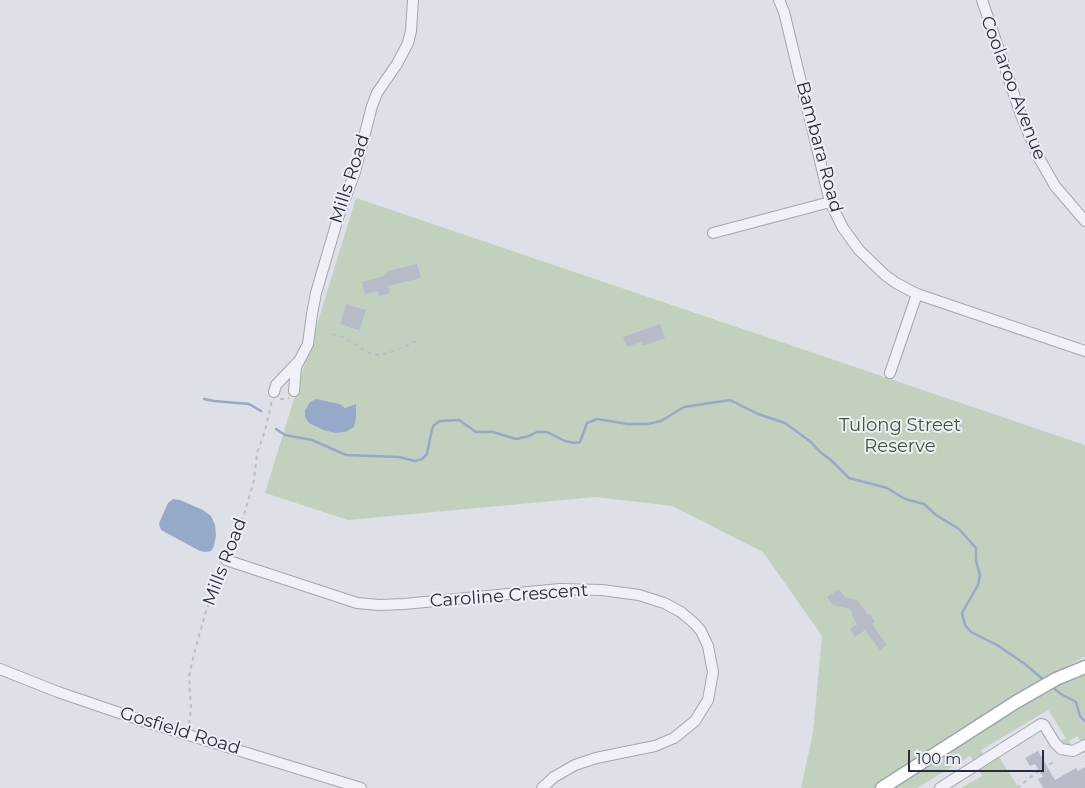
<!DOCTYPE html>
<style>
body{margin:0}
#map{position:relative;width:1085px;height:788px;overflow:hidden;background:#dde0e7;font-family:Montserrat,sans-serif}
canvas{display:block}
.scale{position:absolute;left:908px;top:750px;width:136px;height:22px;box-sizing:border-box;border:2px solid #262c3e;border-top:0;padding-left:6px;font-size:15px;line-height:18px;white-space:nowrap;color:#262c3e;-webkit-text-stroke:4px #edeff5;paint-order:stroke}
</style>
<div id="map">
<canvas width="1085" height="788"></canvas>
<div class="scale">100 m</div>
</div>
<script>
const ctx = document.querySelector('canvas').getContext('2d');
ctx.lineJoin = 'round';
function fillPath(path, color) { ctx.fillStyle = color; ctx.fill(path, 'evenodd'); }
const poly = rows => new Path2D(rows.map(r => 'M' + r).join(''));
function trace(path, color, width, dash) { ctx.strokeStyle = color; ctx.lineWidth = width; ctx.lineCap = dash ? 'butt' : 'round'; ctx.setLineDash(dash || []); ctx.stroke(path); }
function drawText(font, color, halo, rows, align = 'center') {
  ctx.font = font + ' Montserrat,sans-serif'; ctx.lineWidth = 4; ctx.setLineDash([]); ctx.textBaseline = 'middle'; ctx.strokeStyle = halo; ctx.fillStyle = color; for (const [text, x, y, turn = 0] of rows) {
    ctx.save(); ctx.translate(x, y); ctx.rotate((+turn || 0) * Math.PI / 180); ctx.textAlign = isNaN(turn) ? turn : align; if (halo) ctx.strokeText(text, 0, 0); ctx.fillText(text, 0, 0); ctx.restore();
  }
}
const green = poly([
 [356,198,1085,445,1085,658,1084,657,1056,672,875,788,801,788,813,733,822,636,763,552,672,506,596,497,348,520,265,493],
 [346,304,365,310,358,331,340,324],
 [325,401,340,404,345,408,356,404,351,429,346,432,335,433,316,427,305,410,310,402],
 [1085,671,1085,740,1081,742,1077,736,1069,741,1072,747,1070,747,1059,742,1066,738,1048,710,981,750,984,756,974,762,970,756,917,788,889,788,1031,698],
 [997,754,1019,788,961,788,982,776,979,770,994,761]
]);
const water = poly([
 [316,399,340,404,345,408,356,404,356,418,354,427,346,432,335,433,323,430,309,423,305,417,305,410,310,402],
 [173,499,180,500,203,510,211,516,215,525,216,535,214,546,211,551,206,552,200,551,161,530,159,524,160,521,168,503]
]);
const stream = poly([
 [204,399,214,401,249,404,261,411],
 [276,429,285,435,312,440,346,455,399,457,415,461,422,459,427,454,432,429,434,425,440,421,459,420,476,432,493,432,516,439,529,436,537,432,547,432,565,441,575,443,580,442,587,423,597,419,628,424,648,424,661,421,684,407,730,400,758,414,785,423,811,442,819,451,832,461,849,478,887,488,905,499,924,504,936,515,959,529,976,548,976,561,980,575,978,585,962,613,965,625,971,632,997,645,1025,664,1045,681],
 [1051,686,1061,694,1076,702,1080,716,1085,721]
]);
const building = poly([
 [417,264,421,278,388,286,390,293,379,296,378,291,365,294,362,282,384,276,388,271],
 [346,304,366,310,359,331,340,324],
 [660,324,665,338,643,346,641,342,627,347,623,337],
 [839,589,845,597,857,600,867,614,870,615,875,622,872,624,887,645,880,650,865,630,855,637,850,629,857,624,853,617,852,613,850,609,833,605,827,597],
 [1038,751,1055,780,1076,768,1078,771,1085,767,1085,788,1043,788,1038,779,1043,777,1035,764,1030,766,1025,758]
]);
const path = poly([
 [332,334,343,337,369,353,379,355,389,353,419,340],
 [280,399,286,399,289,398],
 [228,551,244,515,254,480,257,453,265,431,272,400],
 [189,724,191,709,189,676,194,654,206,611,224,568],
 [1017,788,1036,773,1055,761]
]);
const minor = poly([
 [779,0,784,12,830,202,843,228,859,250,885,275,896,283,917,294,1085,351],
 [982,0,1021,115,1039,158,1055,186,1085,221],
 [713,233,830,202],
 [890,373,917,294],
 [294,391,296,367,308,344,312,314,316,293,338,218,355,172,372,106,377,93,397,64,408,43,411,31,413,0],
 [274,392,276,385,297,363],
 [226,560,357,603,379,605,404,604,560,589,602,590,639,595,664,603,681,612,695,624,701,631,708,646,713,672,708,700,695,721,674,738,655,746,596,758,575,765,554,777,542,788],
 [0,669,58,692,146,722,361,788],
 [940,788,1041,724,1044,725,1055,743,1061,749,1073,751,1085,745]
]);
const major = poly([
 [882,788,1016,702,1056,679,1085,667]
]);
const streetNames = [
 ["Coolaroo Avenue",1013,88,69],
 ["Bambara Road",819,147,75],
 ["Mills Road",350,179,-72],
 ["Mills Road",225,562,-69],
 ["Caroline Crescent",509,596,-4],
 ["Gosfield Road",180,731,17]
];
const parkNames = [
 ["Tulong Street",900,426],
 ["Reserve",900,447]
];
fillPath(green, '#c1d1be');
fillPath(water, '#97a9c8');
trace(stream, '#97a9c8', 2.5);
fillPath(building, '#b7bbc7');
trace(minor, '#a2a6b1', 12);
trace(major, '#9ca3b3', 15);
trace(path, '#bbbec6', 2, [4, 4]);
trace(minor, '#f0f1f6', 10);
trace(major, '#fff', 12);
drawText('18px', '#262c3e', '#edeff5', streetNames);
drawText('18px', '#365a34', '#edeff5', parkNames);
</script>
